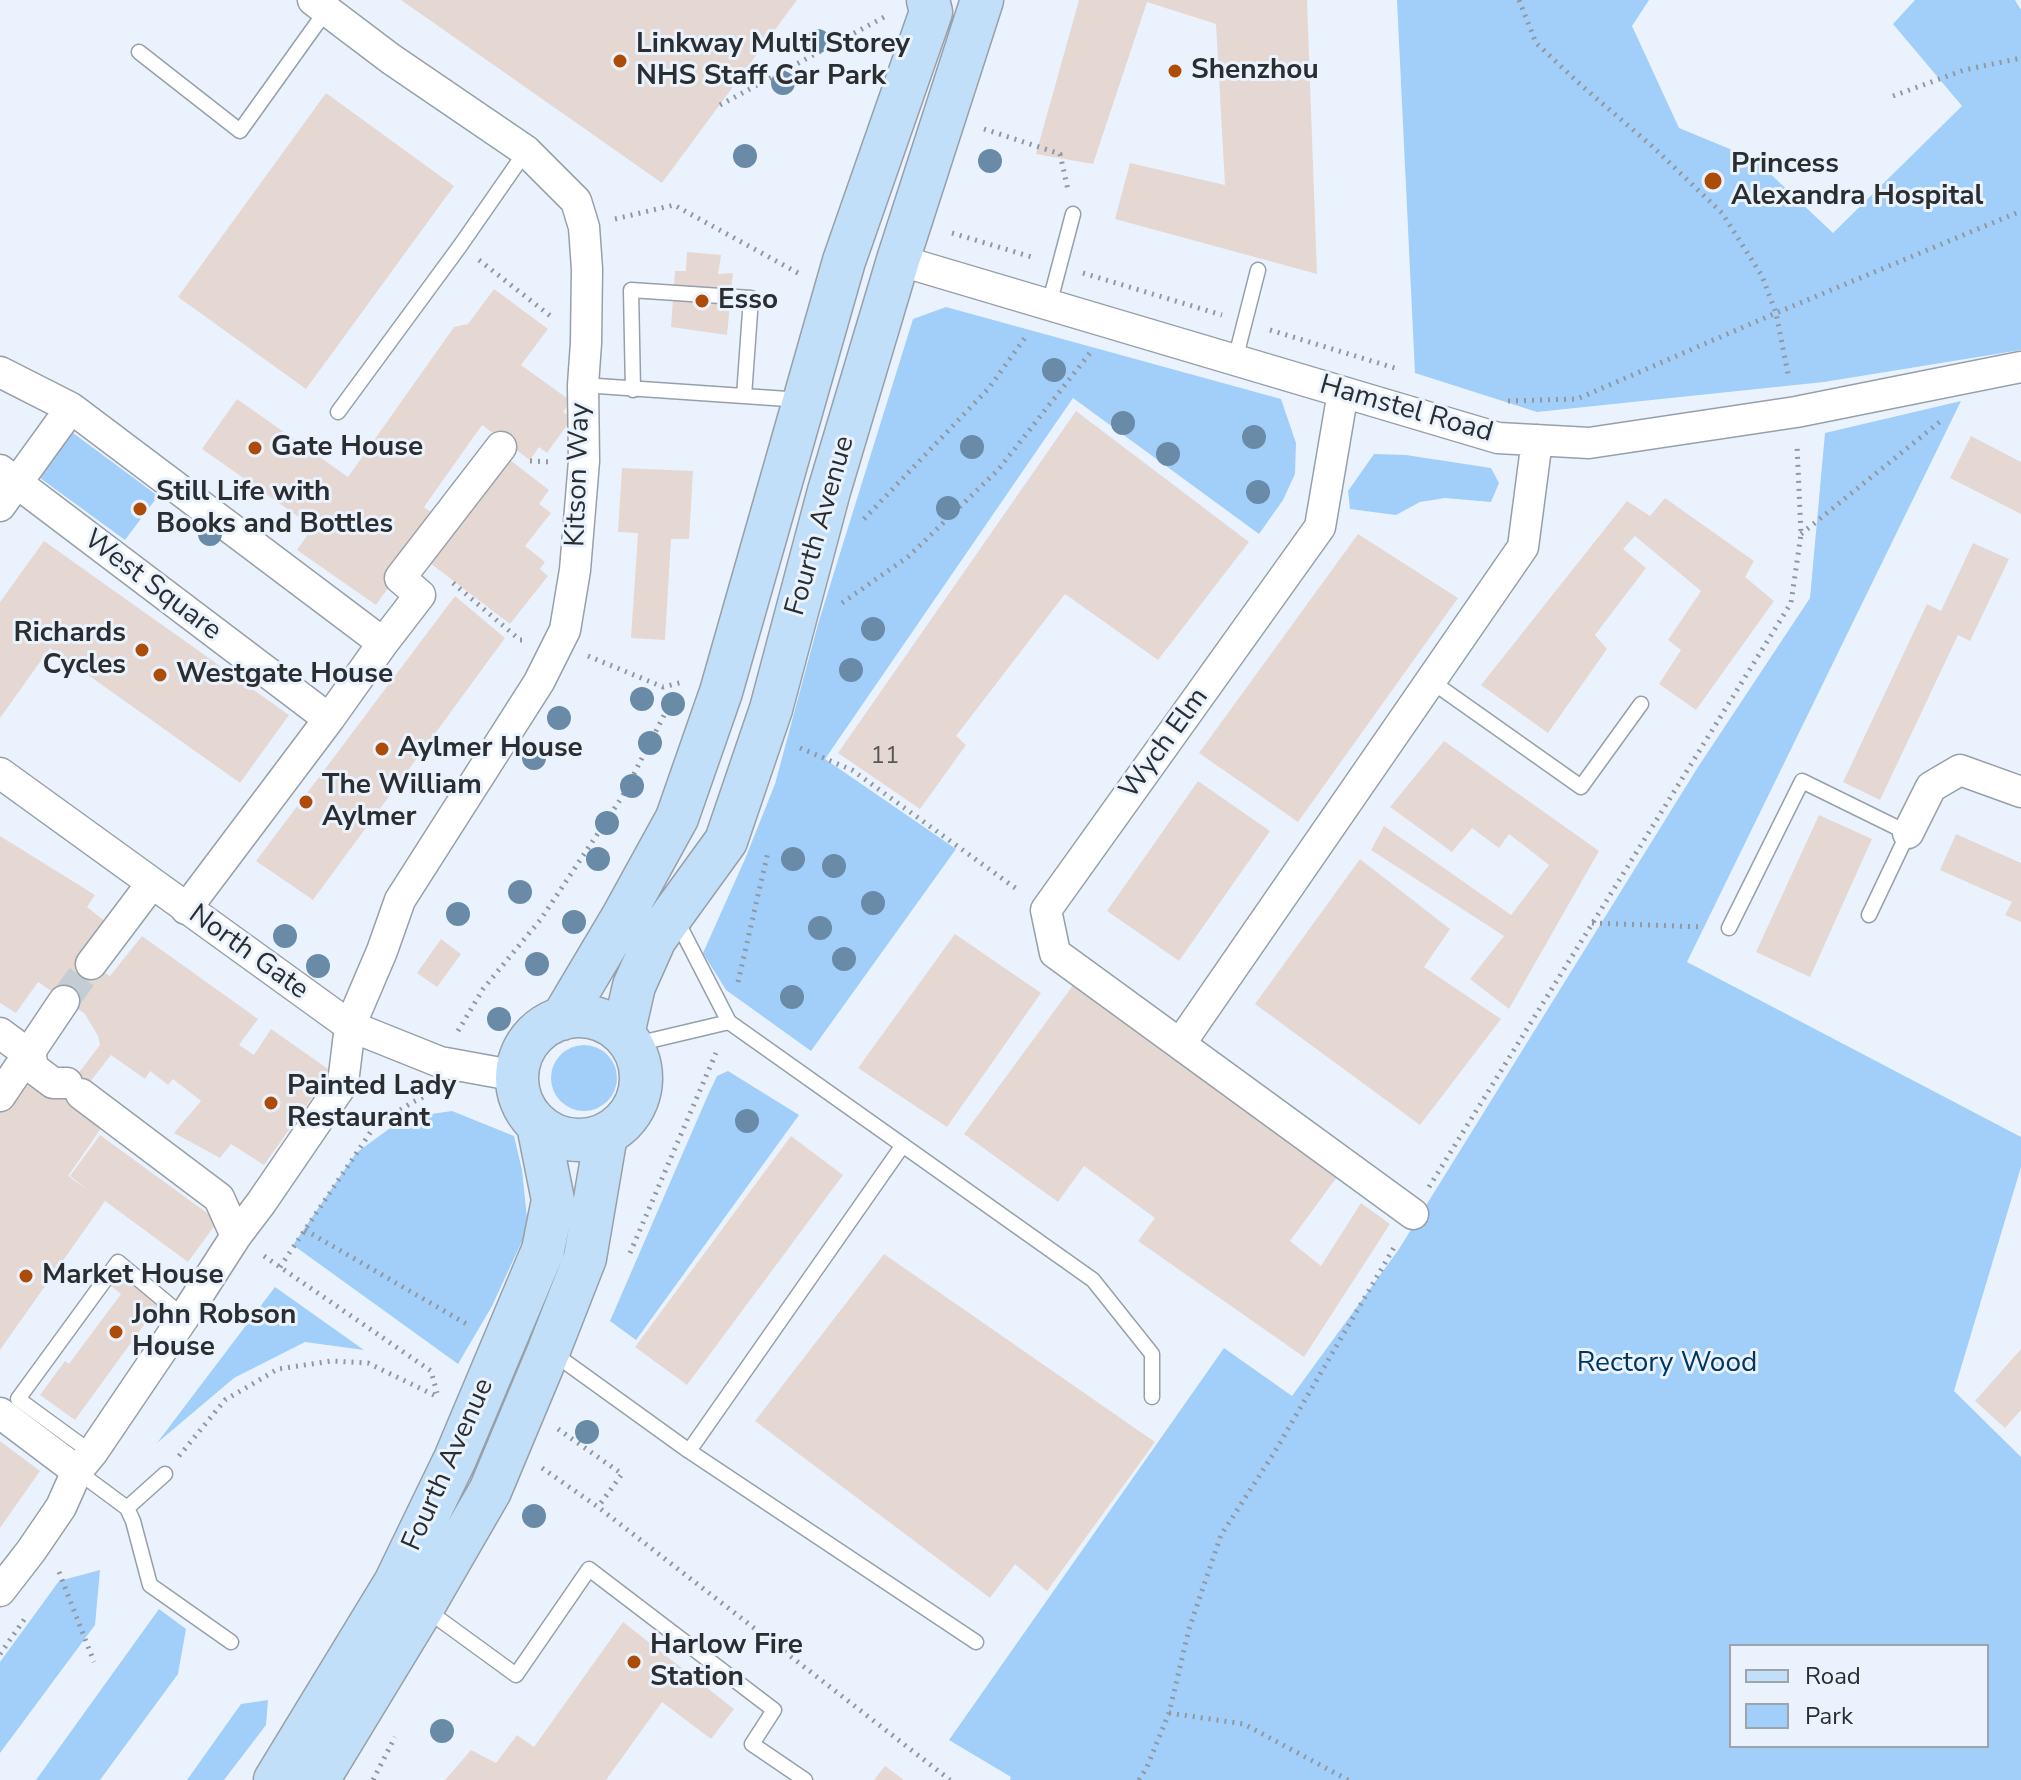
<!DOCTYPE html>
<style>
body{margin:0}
#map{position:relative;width:2021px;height:1780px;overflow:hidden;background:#eaf3fd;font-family:"Nunito Sans",sans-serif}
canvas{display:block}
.legend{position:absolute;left:1729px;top:1644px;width:260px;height:104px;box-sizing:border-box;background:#eaf3fd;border:2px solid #9da4ab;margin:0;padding:10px 14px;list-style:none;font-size:24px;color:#2a2e31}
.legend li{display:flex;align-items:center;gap:16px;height:40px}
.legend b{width:40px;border:2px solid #9da4ab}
</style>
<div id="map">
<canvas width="2021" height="1780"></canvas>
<ul class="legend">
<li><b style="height:10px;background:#c1dff9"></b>Road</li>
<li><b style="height:22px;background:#a2cefa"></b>Park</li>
</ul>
</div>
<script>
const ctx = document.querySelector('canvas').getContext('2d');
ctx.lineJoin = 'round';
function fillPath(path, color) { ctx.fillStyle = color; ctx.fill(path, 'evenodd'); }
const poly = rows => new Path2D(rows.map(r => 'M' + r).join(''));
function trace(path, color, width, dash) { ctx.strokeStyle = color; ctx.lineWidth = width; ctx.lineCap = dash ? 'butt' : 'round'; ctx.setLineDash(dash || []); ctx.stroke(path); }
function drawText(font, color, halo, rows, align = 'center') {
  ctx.font = font + ' "Nunito Sans",sans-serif'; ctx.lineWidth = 6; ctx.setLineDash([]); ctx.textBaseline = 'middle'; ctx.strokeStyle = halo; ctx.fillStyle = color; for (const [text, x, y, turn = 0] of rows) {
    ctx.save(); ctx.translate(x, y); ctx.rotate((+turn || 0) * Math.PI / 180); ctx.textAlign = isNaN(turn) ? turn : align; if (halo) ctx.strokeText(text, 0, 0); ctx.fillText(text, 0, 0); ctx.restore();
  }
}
const green = poly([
 [1397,0,1649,0,1632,26,1679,128,1742,154,1762,166,1833,233,1962,106,1893,24,1915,0,2015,0,2021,10,2021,350,1824,382,1537,412,1415,373],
 [946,307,1281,399,1296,443,1295,474,1283,500,1259,534,1073,398,825,759,956,849,811,1051,726,990,703,953,745,859,775,784,818,624,913,319],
 [1961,401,1687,962,2021,1137,2021,1167,1954,1391,2021,1457,2021,1780,1010,1780,1011,1777,949,1740,1224,1348,1292,1396,1399,1249,1698,767,1810,598,1825,433],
 [1731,1646,1987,1646,1987,1746,1731,1746],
 [69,430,158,496,125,540,36,475],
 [1374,454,1406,455,1491,468,1499,483,1491,502,1445,498,1420,502,1396,515,1350,509,1348,491],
 '551 1078a33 33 0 1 1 66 0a33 33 0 1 1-66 0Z',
 [728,1071,799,1115,636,1340,610,1321,708,1095,717,1076],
 [452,1111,514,1136,522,1170,527,1218,523,1239,492,1306,458,1364,293,1245,356,1153,404,1118],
 [275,1287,364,1350,305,1342,234,1378,157,1443],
 [100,1570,95,1625,0,1753,0,1662,59,1581],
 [159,1609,186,1629,178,1674,100,1780,36,1780],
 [268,1700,266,1725,224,1780,187,1780,241,1704]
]);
const building = poly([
 [401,0,797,0,662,183],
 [1079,0,1307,0,1317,274,1115,219,1130,163,1225,185,1216,24,1147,2,1093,164,1036,154],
 [326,93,454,186,306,389,178,297],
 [687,252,721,255,718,274,733,273,727,335,671,327,675,271,686,271],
 [494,289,548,329,521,365,571,401,563,412,572,418,547,453,539,447,530,460,482,425,424,507,431,512,414,536,421,541,376,605,297,550,313,527,202,449,237,399,348,477,454,327,468,324],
 [1076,411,1249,542,1158,660,1065,594,956,736,966,745,920,809,838,753],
 [1971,436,2021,462,2021,514,1950,478],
 [510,460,549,490,539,504,551,513,525,546,545,562,540,569,548,576,510,624,430,563],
 [622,468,693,471,689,539,671,539,665,640,631,638,638,533,618,532],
 [1665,498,1754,561,1745,577,1774,601,1696,710,1659,684,1681,650,1668,640,1701,591,1635,536,1623,549,1646,568,1595,635,1607,649,1548,733,1481,685,1627,501,1650,516],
 [1358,534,1458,598,1298,822,1199,753],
 [44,541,289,715,240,783,50,648,0,718,0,602],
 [1973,543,2009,559,1970,641,1958,635,1880,800,1843,782,1927,604,1941,611],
 [455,596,505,638,313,900,256,861],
 [1444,741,1599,851,1509,1009,1470,979,1504,936,1371,850,1384,826,1511,915,1549,865,1509,834,1499,848,1472,828,1452,852,1390,807],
 [1198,781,1270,831,1179,961,1107,911],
 [1819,815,1872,839,1810,977,1756,952],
 [1956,834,2021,863,2021,922,2005,915,2012,902,1940,870],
 [0,836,95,895,87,907,106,922,81,958,110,976,142,936,258,1019,239,1045,254,1055,271,1029,331,1071,264,1165,231,1144,220,1158,174,1133,201,1101,173,1079,168,1085,150,1071,145,1079,111,1055,72,1105,102,1127,68,1176,90,1191,70,1176,100,1135,218,1221,188,1262,105,1201,0,1350,0,1090,17,1066,60,1097,100,1045,98,1036,85,1014,38,982,16,1013,0,1003],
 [1360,859,1450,929,1424,967,1501,1019,1420,1125,1255,1004],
 [955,934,1041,993,947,1127,858,1068],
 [441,939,461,954,437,987,417,973],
 [1074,984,1337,1177,1290,1241,1321,1266,1361,1203,1390,1224,1304,1357,1138,1241,1155,1218,1084,1166,1058,1202,964,1134],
 [791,1136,843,1175,687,1385,635,1347],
 [884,1254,1155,1442,1047,1591,1015,1564,990,1598,755,1421],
 [119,1275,159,1304,75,1420,40,1395,65,1361,69,1364,121,1294,111,1286],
 [2021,1349,2021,1410,2005,1428,1975,1401],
 [0,1441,40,1471,0,1528],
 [623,1622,734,1709,711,1739,662,1702,606,1780,445,1780,471,1750,496,1763,517,1735,534,1747],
 [885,1766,904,1780,874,1780]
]);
const streetTunnel = poly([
 [64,1001,91,964]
]);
const path = poly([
 [1519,0,1536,43,1582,86,1653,147,1722,213,1762,276,1776,313,1789,379],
 [1893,96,1964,70,2021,58],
 [720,105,888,15],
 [984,129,1060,154,1068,190],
 [615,219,674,205,798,273],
 [952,233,1035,258],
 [479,260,553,318],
 [1083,273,1222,315],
 [1270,330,1398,369],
 [1508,401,1577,399,1776,313,2021,211],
 [530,461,552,462],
 [864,519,989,388,1027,335],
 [1801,534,1942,420],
 [453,583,520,640,522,640],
 [842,603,909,556,998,470,1090,353],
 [588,656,663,687,683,682],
 [800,748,852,770,1018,890],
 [1592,923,1704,927],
 [738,982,768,852],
 [458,1031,483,989,541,919,622,797,675,694],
 [1429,1187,1791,603,1801,534,1797,445],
 [305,1230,470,1326],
 [630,1253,716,1053],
 [264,1256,431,1371,437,1393],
 [280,1267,374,1127,411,1103,425,1096,426,1093],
 [558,1429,622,1474,598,1507],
 [179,1456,225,1400,278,1369,331,1361,368,1363,438,1397],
 [542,1468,598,1507,950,1780],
 [59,1572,94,1662],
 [0,1654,26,1617],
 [1169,1713,1244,1724,1348,1780],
 [373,1780,395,1737],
 [1139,1780,1147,1767,1169,1713,1189,1629,1221,1535,1274,1453,1396,1244]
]);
const lane = poly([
 [139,52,240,131,328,8],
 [1049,305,1073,214],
 [1235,360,1258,270],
 [583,385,802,400],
 [633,390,631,290,751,298,744,396],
 [338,412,460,246,526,151],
 [1431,681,1581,787,1641,704],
 [676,919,729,1022,1093,1280,1152,1354,1152,1397],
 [1729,928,1802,781,1908,833,1869,915],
 [632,1045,729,1022],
 [903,1145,689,1451,976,1642],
 [553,1353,689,1451],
 [92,1453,18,1399,118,1262,184,1317],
 [77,1471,127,1508,133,1521,150,1585,231,1642],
 [127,1508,165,1474],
 [424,1608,516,1675,589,1569,774,1710,752,1744,805,1780]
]);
const street = poly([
 [898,260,1498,438,1589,443,1796,412,2021,367],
 [0,372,71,408,383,643,420,595,400,578,501,447],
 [1343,392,1320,527,1046,910,1055,953,1413,1214],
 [0,470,329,719,186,909],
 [0,506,71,408],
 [329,719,383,643],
 [0,773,350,1026,440,1062,517,1076],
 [1908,833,1931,787,1960,770,2021,792],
 [91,964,152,883],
 [0,1033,31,1056,33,1068,53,1083,67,1083],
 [1180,1044,1523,547,1537,440],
 [81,1094,219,1198,236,1236],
 [0,1096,64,1001],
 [0,1413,77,1471],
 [0,1591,31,1551,61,1507,77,1471,92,1453,184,1317,236,1236,261,1203,343,1083,350,1026,382,951,400,900,539,682,565,630,575,570,584,461,583,385,586,343,587,269,584,227,576,201,526,151,391,59,313,0]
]);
const secondary = poly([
 '517 1078a62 62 0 1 1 124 0a62 62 0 1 1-124 0Z',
 [562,1019,622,918,677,818,721,692,844,261,931,12,928,0],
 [623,1034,634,986,655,939,726,841,771,709,829,491,898,260,982,0],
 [275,1780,395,1583,455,1459,543,1250,553,1200,538,1125],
 [318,1780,423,1607,490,1491,549,1350,585,1258,606,1135]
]);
const trees = [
 [818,41],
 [783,83],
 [745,156],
 [990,161],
 [1054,370],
 [1123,423],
 [1254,437],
 [972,447],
 [1168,454],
 [1258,492],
 [948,508],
 [210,534],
 [873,629],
 [851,670],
 [642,699],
 [673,704],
 [559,718],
 [650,743],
 [534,758],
 [632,786],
 [607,823],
 [598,859],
 [793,859],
 [834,866],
 [520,892],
 [873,903],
 [458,914],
 [574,922],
 [820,928],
 [285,936],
 [844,959],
 [537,964],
 [318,966],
 [792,997],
 [499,1019],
 [747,1121],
 [587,1432],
 [534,1516],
 [442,1731]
];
const markers = [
 [620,61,8,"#ad4c09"],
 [1175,71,8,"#ad4c09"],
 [1713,181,10,"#ad4c09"],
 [702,301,8,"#ad4c09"],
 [255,448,8,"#ad4c09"],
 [140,509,8,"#ad4c09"],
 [142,650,8,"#ad4c09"],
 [160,675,8,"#ad4c09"],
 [382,749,8,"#ad4c09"],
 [306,802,8,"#ad4c09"],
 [271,1103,8,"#ad4c09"],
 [26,1276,8,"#ad4c09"],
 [116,1332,8,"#ad4c09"],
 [634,1662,8,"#ad4c09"]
];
const numberNames = [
 ["11",885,757]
];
const poiNames = [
 ["Linkway Multi Storey",636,45],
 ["NHS Staff Car Park",636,77],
 ["Shenzhou",1191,71],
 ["Princess",1731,165],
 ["Alexandra Hospital",1731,197],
 ["Esso",718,301],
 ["Gate House",271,448],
 ["Still Life with",156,493],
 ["Books and Bottles",156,525],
 ["Richards",126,634,"right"],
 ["Cycles",126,666,"right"],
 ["Westgate House",176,675],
 ["Aylmer House",398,749],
 ["The William",322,786],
 ["Aylmer",322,818],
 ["Painted Lady",287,1087],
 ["Restaurant",287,1119],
 ["Market House",42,1276],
 ["John Robson",132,1316],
 ["House",132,1348],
 ["Harlow Fire",650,1646],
 ["Station",650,1678]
];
const streetNames = [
 ["Hamstel Road",1406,410,16],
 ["Kitson Way",579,475,-88],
 ["Fourth Avenue",821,526,-74],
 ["West Square",152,586,37],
 ["Wych Elm",1165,744,-54],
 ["North Gate",248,953,36],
 ["Fourth Avenue",449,1465,-66]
];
const parkNames = [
 ["Rectory Wood",1667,1364]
];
fillPath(green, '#a2cefa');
fillPath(building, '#e5d8d2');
trace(streetTunnel, '#c4ccd4', 30, [30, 15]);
trace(lane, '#97a0a9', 17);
trace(street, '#97a0a9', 33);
trace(secondary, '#97a0a9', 45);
trace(path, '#91989f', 5, [2, 6]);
trace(lane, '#fff', 14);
trace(street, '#fff', 30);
trace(secondary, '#c1dff9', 42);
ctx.fillStyle = '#698ba7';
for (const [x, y] of trees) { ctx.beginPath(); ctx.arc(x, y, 12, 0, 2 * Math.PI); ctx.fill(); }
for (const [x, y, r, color] of markers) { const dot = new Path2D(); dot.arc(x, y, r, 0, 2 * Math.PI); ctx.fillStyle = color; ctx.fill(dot); trace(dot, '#eaf3fd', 3); }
drawText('24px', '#595859', null, numberNames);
drawText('bold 28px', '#2a2e31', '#eaf3fd', poiNames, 'left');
drawText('28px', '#2a2e31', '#eaf3fd', streetNames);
drawText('28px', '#003660', '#eaf3fd', parkNames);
</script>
